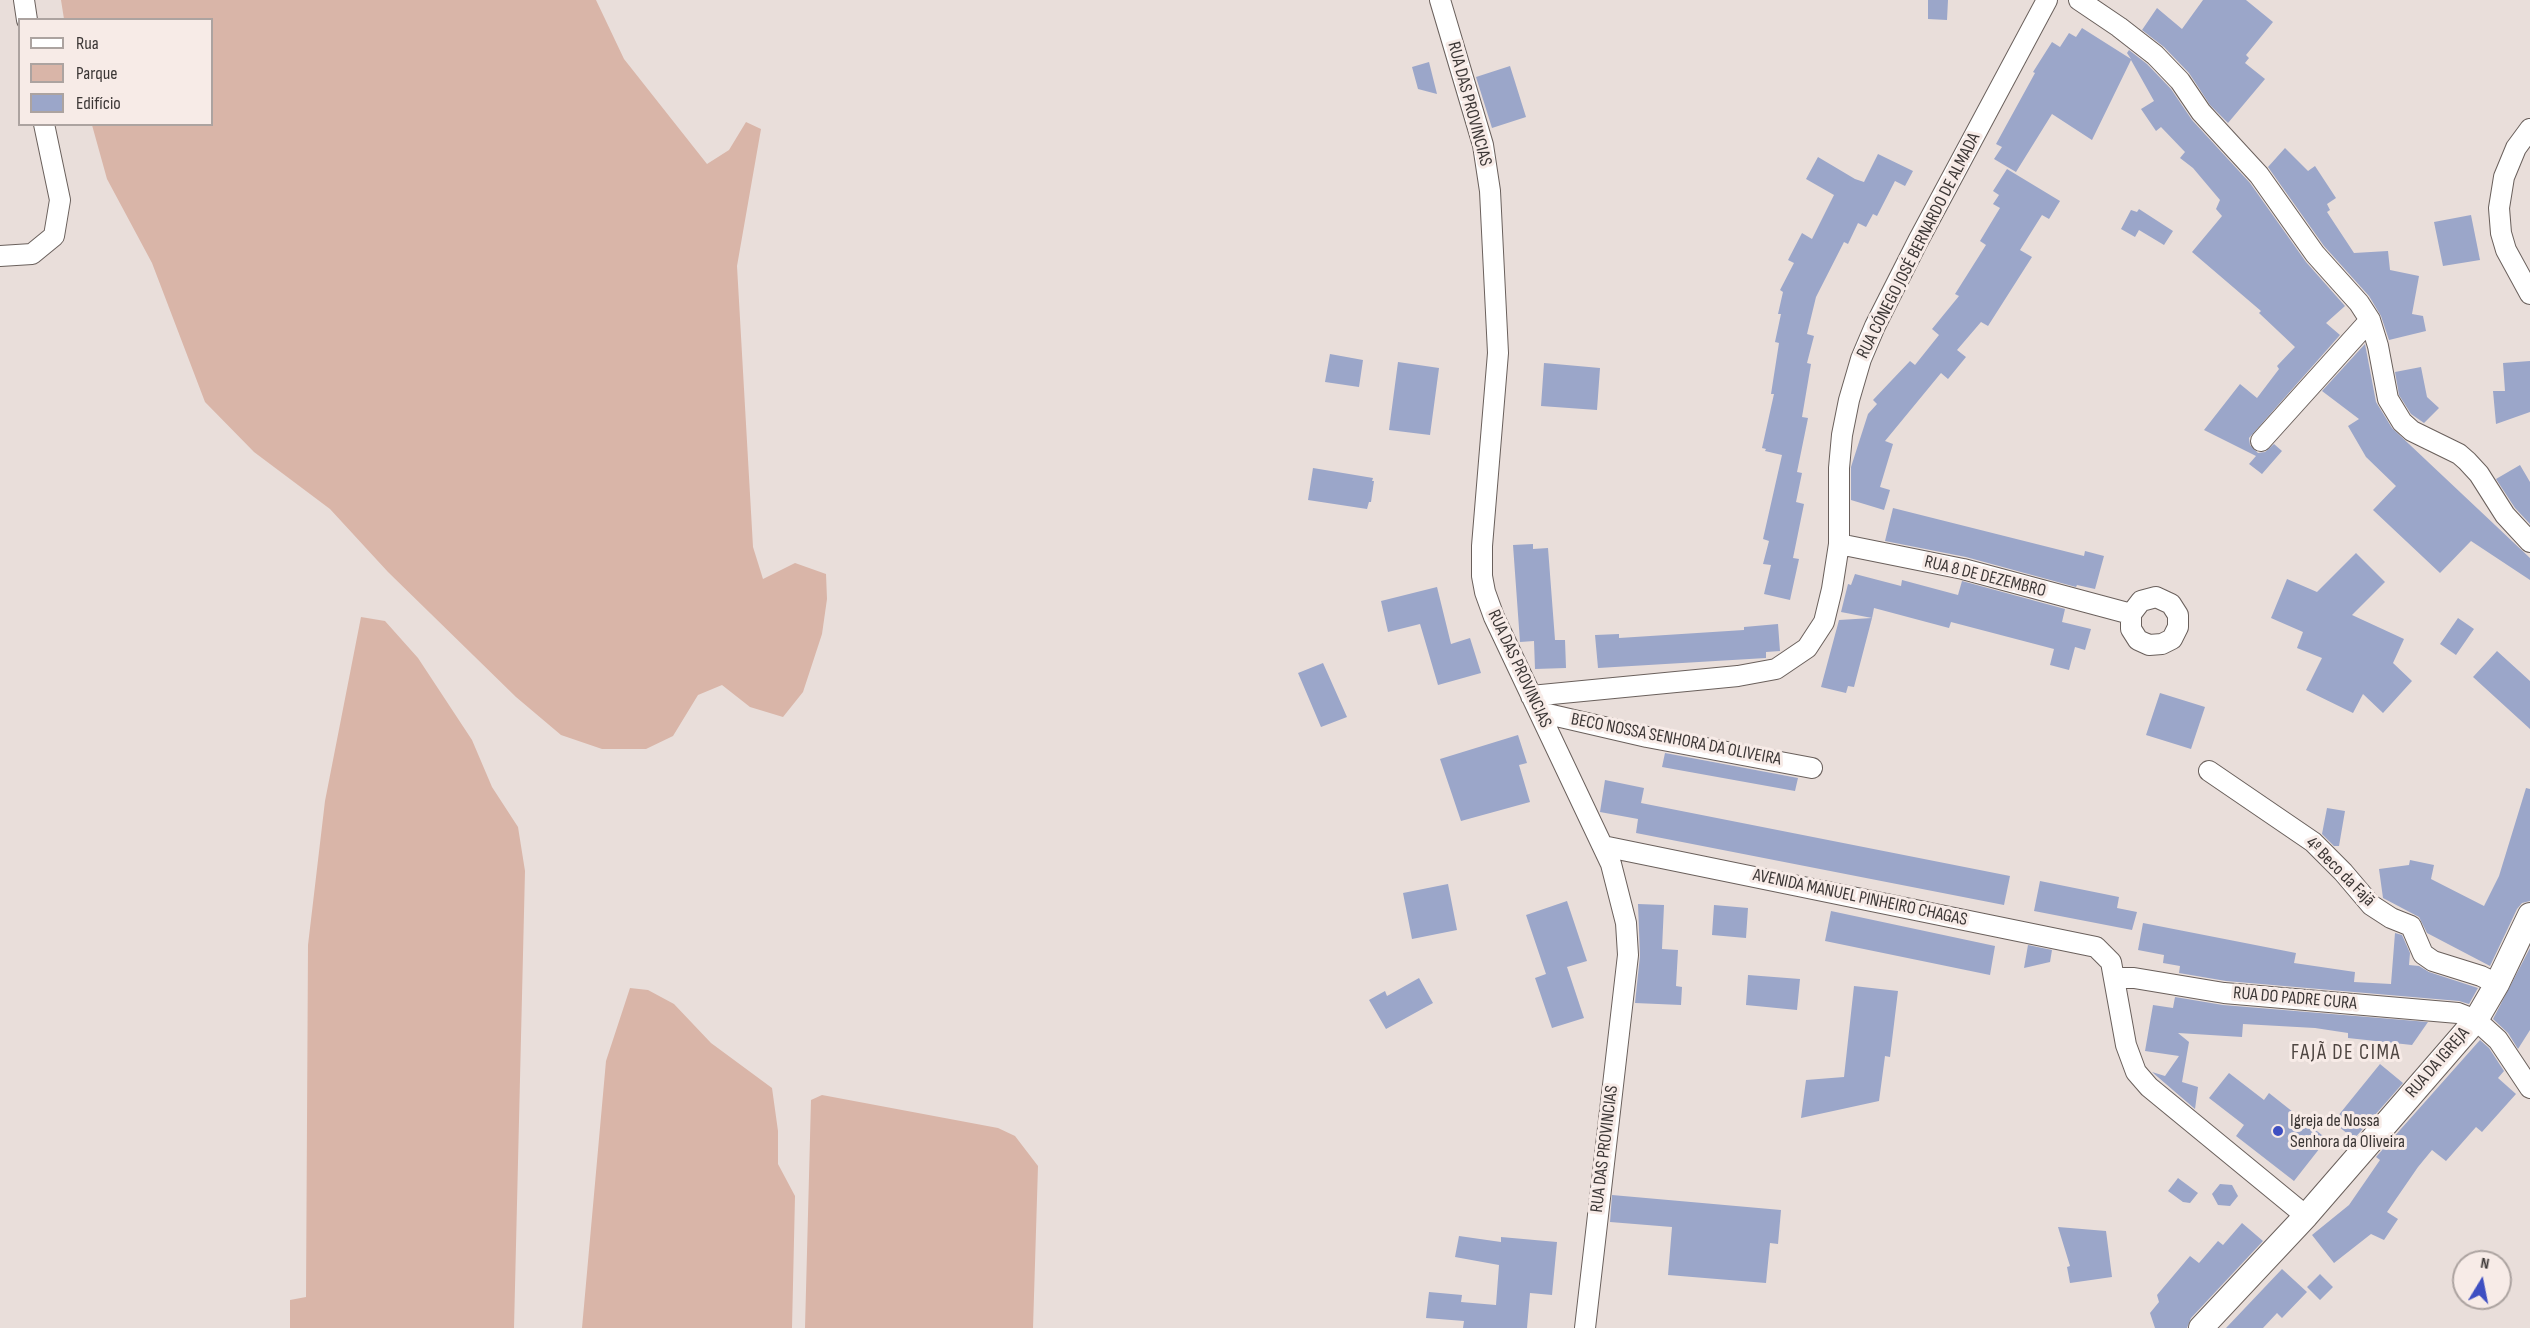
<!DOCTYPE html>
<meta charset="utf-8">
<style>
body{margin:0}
#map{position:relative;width:2530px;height:1328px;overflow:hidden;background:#e9deda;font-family:"Sofia Sans Condensed",sans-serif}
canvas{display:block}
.legend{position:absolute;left:18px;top:18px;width:195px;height:108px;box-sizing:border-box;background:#f7ebe7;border:2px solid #aca3a0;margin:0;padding:8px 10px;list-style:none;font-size:18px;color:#3c3736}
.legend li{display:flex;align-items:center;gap:12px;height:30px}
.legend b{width:30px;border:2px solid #aca3a0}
.north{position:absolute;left:2452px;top:1250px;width:60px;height:60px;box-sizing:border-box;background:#f7ebe7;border:2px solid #aca3a0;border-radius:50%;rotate:10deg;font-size:16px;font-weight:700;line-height:24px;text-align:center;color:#3c3736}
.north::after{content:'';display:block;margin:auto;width:21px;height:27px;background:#3e4fc2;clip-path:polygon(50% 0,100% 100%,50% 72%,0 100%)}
</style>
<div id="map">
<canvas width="2530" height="1328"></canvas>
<ul class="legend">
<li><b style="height:8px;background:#fff"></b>Rua</li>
<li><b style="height:16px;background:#d9b5a8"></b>Parque</li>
<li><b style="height:16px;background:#9ba6c9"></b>Edifício</li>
</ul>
<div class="north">N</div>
</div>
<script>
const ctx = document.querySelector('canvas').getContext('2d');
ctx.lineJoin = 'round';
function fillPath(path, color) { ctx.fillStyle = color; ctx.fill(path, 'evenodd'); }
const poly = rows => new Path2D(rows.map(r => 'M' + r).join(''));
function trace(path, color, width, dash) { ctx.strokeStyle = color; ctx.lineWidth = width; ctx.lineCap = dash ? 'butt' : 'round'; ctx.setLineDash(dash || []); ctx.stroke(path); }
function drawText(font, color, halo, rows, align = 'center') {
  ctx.font = font + ' "Sofia Sans Condensed",sans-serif'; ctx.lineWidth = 6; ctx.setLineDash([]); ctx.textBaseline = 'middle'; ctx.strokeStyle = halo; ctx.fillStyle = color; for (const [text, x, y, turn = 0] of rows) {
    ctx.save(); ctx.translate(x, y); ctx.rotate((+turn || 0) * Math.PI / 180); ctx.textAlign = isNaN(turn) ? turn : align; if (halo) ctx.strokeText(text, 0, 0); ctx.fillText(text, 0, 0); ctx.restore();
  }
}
const green = poly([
 [61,0,596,0,624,59,707,164,729,150,746,122,761,129,737,266,753,547,763,579,795,563,826,574,827,599,822,634,803,692,783,717,750,707,722,685,698,695,673,736,646,749,602,749,561,735,516,697,388,572,330,509,254,452,205,402,152,263,107,179,92,125,212,124,212,20,64,19],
 [361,617,385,621,418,658,472,740,492,787,518,827,525,871,514,1328,290,1328,290,1300,306,1297,308,945,325,801],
 [630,988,648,990,674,1004,711,1043,772,1088,778,1131,778,1164,795,1196,792,1328,582,1328,606,1061],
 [822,1095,998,1128,1015,1136,1038,1166,1033,1328,805,1328,811,1100]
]);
const building = poly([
 [1928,0,1948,0,1947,20,1928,19],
 [2203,0,2246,0,2273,22,2246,55,2249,58,2245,63,2265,79,2228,123,2210,105,2189,73,2164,47,2142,30,2157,8,2182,29],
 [2082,28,2131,59,2127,53,2129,50,2147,64,2171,89,2192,120,2250,183,2306,262,2345,306,2326,323,2340,335,2249,438,2250,445,2258,453,2265,452,2274,444,2282,451,2262,474,2249,464,2256,456,2204,430,2240,384,2257,398,2279,369,2277,366,2295,347,2259,313,2261,311,2192,252,2222,216,2216,209,2220,200,2193,168,2180,158,2185,152,2161,127,2156,131,2141,109,2154,101,2131,60,2092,140,2052,114,2016,172,1994,159,2002,147,1996,144,2035,73,2033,72,2052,42,2060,47,2069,33,2076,37],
 [1429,62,1437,94,1418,89,1412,67],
 [1510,66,1526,117,1492,128,1476,77],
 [2285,148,2308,171,2315,166,2336,198,2327,204,2330,210,2327,212,2354,253,2388,251,2390,270,2419,276,2412,314,2423,316,2426,331,2389,340,2381,316,2369,296,2324,246,2268,167],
 [1878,154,1913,171,1905,186,1895,181,1877,216,1873,214,1866,227,1858,223,1848,244,1844,242,1816,297,1807,334,1814,336,1807,363,1811,364,1802,417,1808,418,1797,472,1802,473,1796,502,1804,504,1793,558,1799,559,1790,600,1764,594,1771,565,1763,564,1769,541,1763,539,1782,455,1765,451,1766,449,1762,448,1774,394,1771,394,1779,343,1775,342,1781,314,1778,314,1783,292,1780,290,1794,263,1788,260,1802,233,1812,239,1834,195,1806,179,1818,157,1855,179,1864,182],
 [2007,169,2060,201,2049,219,2042,215,2020,250,2032,257,1988,326,1981,322,1957,350,1966,357,1948,379,1941,373,1885,441,1893,444,1880,487,1890,490,1884,510,1851,500,1851,467,1868,414,1877,404,1873,400,1910,361,1915,365,1939,335,1932,329,1959,296,1955,294,1986,245,1980,241,2000,208,1993,204,1999,195,1993,191],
 [2139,209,2173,231,2164,245,2139,230,2135,237,2121,229,2131,210,2137,212],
 [2471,215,2480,260,2443,266,2434,222],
 [2365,344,2376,402,2392,428,2530,558,2530,580,2471,541,2440,573,2373,510,2396,486,2366,457,2348,426,2359,419,2322,391],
 [1330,354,1363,360,1359,387,1325,382],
 [2530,361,2530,412,2496,424,2493,391,2505,391,2503,363],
 [1398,362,1439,368,1430,435,1389,430],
 [1544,363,1600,368,1597,410,1541,406],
 [2421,367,2427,397,2439,408,2424,423,2411,414,2399,395,2395,372],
 [2520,465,2530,482,2530,524,2515,508,2496,479],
 [1313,468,1373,478,1372,481,1374,481,1371,502,1369,502,1367,509,1308,500],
 [1893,508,2084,556,2085,551,2104,556,2095,589,2077,585,2076,587,1966,557,1885,541],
 [1533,544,1533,549,1548,548,1555,640,1565,640,1566,668,1535,669,1534,641,1520,642,1513,545],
 [2356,553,2385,582,2352,615,2404,639,2393,663,2412,681,2383,713,2363,694,2353,713,2306,690,2322,658,2297,648,2303,632,2271,618,2287,579,2317,592],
 [1855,574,1901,586,1902,580,1958,595,1962,581,2065,609,2062,622,2091,629,2085,650,2075,647,2069,670,2050,665,2054,649,1951,622,1949,628,1874,608,1872,618,1841,612,1848,584,1851,585],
 [1437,587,1451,644,1470,638,1481,673,1438,685,1420,624,1388,632,1381,601],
 [1872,618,1854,687,1848,686,1846,693,1821,687,1839,620],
 [2458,618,2474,629,2456,655,2440,644],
 [1778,624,1780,651,1766,652,1766,658,1598,668,1595,635,1619,634,1619,638,1744,630,1744,627],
 [2497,651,2530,681,2530,729,2473,677],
 [1323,663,1347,717,1321,727,1298,673],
 [2160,693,2205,707,2191,749,2146,735],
 [1518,735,1527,763,1519,765,1530,802,1461,821,1440,759],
 [1665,753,1798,778,1795,791,1662,767],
 [1605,780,1644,788,1641,803,2010,876,2004,905,1636,833,1638,819,1600,812],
 [2526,788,2530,789,2530,901,2522,903,2517,909,2490,966,2427,933,2419,917,2383,898,2379,869,2409,865,2410,860,2434,865,2431,879,2484,906,2499,876],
 [2327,808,2345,811,2339,846,2334,846,2322,834],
 [2040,881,2119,897,2117,908,2137,912,2132,930,2034,911],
 [1448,884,1457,930,1412,939,1403,893],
 [1567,901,1587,961,1567,967,1584,1018,1552,1028,1535,978,1546,974,1526,915],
 [1638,904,1664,905,1662,949,1678,950,1676,986,1682,987,1681,1005,1635,1003,1640,956],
 [1714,905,1748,908,1746,938,1712,935],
 [1831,911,1995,946,1990,975,1825,941],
 [2143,923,2296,953,2294,963,2355,972,2354,982,2391,984,2395,933,2402,935,2410,953,2409,965,2419,966,2429,972,2478,988,2469,1004,2459,1001,2226,981,2179,973,2180,966,2163,963,2164,955,2138,950],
 [2028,945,2052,950,2050,962,2024,968],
 [2530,948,2530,1030,2518,1049,2508,1033,2493,1019],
 [1748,975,1800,979,1797,1010,1746,1005],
 [1419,978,1433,1003,1386,1029,1369,1000,1385,991,1387,996],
 [1854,986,1898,991,1890,1057,1885,1056,1879,1101,1801,1118,1806,1080,1844,1077],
 [2175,997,2223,1005,2428,1022,2412,1045,2348,1038,2348,1033,2315,1028,2243,1024,2242,1037,2178,1033,2189,1042,2182,1082,2198,1087,2195,1109,2152,1072,2165,1076,2179,1056,2145,1051,2153,1005,2173,1008],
 [2480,1040,2489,1048,2504,1071,2498,1078,2516,1094,2482,1132,2476,1127,2446,1161,2432,1150,2418,1167,2387,1212,2398,1219,2384,1240,2371,1234,2334,1263,2312,1235,2349,1205,2380,1160,2376,1157],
 [2380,1064,2403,1083,2354,1139,2333,1122],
 [2229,1073,2264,1100,2269,1093,2327,1139,2294,1181,2236,1136,2244,1125,2209,1098],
 [2178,1178,2198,1193,2190,1203,2183,1202,2168,1191],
 [2220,1184,2232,1185,2238,1196,2230,1206,2218,1205,2212,1194],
 [1612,1195,1781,1210,1778,1244,1770,1243,1766,1283,1668,1275,1672,1227,1610,1222],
 [2242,1223,2263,1241,2191,1318,2187,1328,2155,1328,2150,1313,2159,1302,2157,1295,2190,1256,2199,1263,2218,1241,2223,1245],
 [2058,1227,2106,1231,2112,1277,2070,1283,2067,1267,2070,1266],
 [1459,1236,1501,1242,1501,1237,1557,1242,1552,1295,1530,1293,1527,1328,1463,1328,1464,1321,1426,1318,1429,1292,1462,1295,1461,1302,1496,1305,1499,1265,1455,1257],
 [2282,1269,2307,1292,2282,1318,2277,1313,2263,1328,2226,1328],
 [2320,1274,2333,1287,2320,1300,2307,1287]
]);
const minor = poly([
 [24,0,27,20],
 [1440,0,1483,145,1490,191,1498,353,1482,546,1482,576,1485,592,1494,617,1611,864,1626,923,1628,955,1585,1328],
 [2079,0,2119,27,2155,55,2180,81,2201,112,2259,175,2315,254,2359,303,2370,320,2378,346,2388,399,2402,422,2412,431,2459,454,2467,461,2479,474,2505,515,2530,542],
 [2530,129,2516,148,2504,177,2499,208,2501,233,2506,250,2530,294],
 [0,256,32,254,54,236,60,200,44,124],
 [2261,441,2370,320],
 [1839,544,1963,569,2131,614,2131,629,2138,640,2149,645,2162,644,2172,639,2178,627,2178,615,2171,604,2156,597,2141,601,2131,614],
 [1531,696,1738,676,1776,669,1807,648,1824,622,1832,589,1839,544,1839,468,1842,435,1849,400,1861,359,1875,326,1918,241,2047,0],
 [1539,712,1647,737,1812,768],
 [2209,771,2313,842,2343,872,2371,905,2391,918,2411,926,2423,954,2433,961,2481,976,2497,984],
 [1603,846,2096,947,2111,962,2126,1045,2136,1072,2149,1087,2306,1216],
 [2115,978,2134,978,2224,993,2458,1013,2476,1020,2498,1040,2530,1088]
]);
const tertiary = poly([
 [2201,1328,2306,1216,2476,1020,2497,984,2530,915]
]);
const markers = [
 [2278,1131,6,"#3e4fc2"]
];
const streetNames = [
 ["RUA DAS PROVINCIAS",1469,104,75],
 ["RUA CÓNEGO JOSÉ BERNARDO DE ALMADA",1919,246,-63],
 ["RUA 8 DE DEZEMBRO",1985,577,14],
 ["RUA DAS PROVINCIAS",1519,669,65],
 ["BECO NOSSA SENHORA DA OLIVEIRA",1676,740,11],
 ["4º Beco da Fajã",2340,872,45],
 ["AVENIDA MANUEL PINHEIRO CHAGAS",1860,898,12],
 ["RUA DO PADRE CURA",2295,999,5],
 ["RUA DA IGREJA",2438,1063,-49],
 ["RUA DAS PROVINCIAS",1605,1149,-83]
];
const poiNames = [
 ["Igreja de Nossa",2290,1121],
 ["Senhora da Oliveira",2290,1142]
];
const quarterNames = [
 ["FAJÃ DE CIMA",2346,1054]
];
fillPath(green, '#d9b5a8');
fillPath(building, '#9ba6c9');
trace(minor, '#6a605c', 22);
trace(tertiary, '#6a605c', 26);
trace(minor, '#fff', 20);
trace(tertiary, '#fff', 24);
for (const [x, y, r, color] of markers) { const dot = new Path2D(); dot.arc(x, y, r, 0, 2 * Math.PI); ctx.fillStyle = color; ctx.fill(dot); trace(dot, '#f7ebe7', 2); }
drawText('18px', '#3c3736', '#f7ebe7', streetNames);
drawText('18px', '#3c3736', '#f7ebe7', poiNames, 'left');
ctx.letterSpacing = '1.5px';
drawText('21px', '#4e4541', '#f7ebe7', quarterNames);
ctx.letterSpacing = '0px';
</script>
